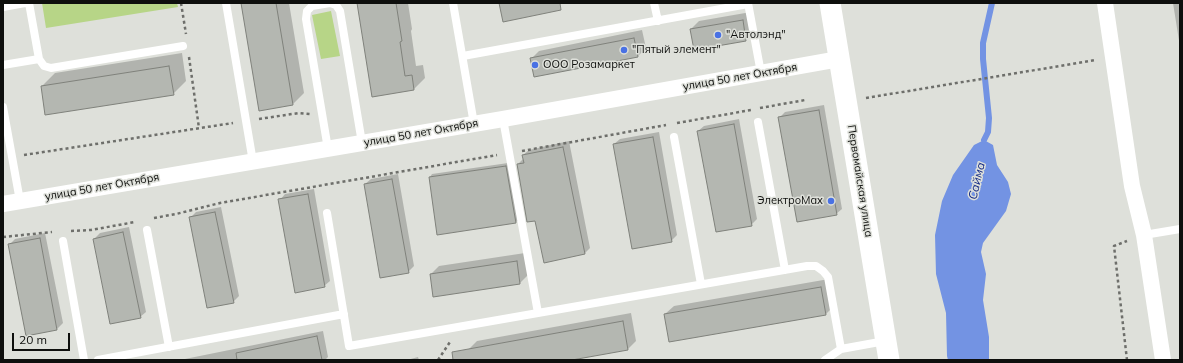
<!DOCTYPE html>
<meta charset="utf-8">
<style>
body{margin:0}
#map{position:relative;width:1183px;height:363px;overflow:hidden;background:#dee0da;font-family:Mulish,sans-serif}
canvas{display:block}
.frame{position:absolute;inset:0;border:4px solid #0e0f0d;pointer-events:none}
.scale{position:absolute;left:12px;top:333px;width:58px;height:18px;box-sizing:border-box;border:2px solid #0e0f0d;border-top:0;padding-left:5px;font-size:12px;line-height:14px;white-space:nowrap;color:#0e0f0d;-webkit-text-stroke:3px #dee0da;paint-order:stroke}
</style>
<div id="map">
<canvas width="1183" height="363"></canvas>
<div class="frame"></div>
<div class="scale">20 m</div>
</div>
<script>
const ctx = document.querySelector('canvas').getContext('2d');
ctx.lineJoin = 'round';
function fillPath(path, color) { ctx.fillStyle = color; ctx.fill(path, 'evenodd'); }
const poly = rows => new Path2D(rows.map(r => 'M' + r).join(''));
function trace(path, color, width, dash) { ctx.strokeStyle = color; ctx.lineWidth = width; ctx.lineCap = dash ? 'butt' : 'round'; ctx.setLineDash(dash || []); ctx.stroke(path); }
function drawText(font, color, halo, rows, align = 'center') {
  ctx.font = font + ' Mulish,sans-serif'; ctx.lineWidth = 3; ctx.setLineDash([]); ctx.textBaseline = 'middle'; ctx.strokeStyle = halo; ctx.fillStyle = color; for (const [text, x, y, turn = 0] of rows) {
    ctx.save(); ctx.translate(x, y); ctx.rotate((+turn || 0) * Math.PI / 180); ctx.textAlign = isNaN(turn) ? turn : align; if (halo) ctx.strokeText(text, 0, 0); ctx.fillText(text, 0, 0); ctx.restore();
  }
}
const green = poly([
 [42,3,177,3,178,7,46,28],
 [331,11,340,56,321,59,312,15]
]);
const water = poly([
 [984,140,993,145,997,165,1008,182,1011,194,1006,211,983,243,981,252,986,274,983,300,989,337,989,360,948,360,947,356,946,313,936,274,935,235,942,201,953,175,974,145]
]);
const shadow = poly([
 [242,3,289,3,304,93,293,104],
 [358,3,408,3,412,29,411,31,416,66,423,65,425,78,414,89,373,96],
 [1173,3,1180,3,1180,47],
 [751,12,754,31,746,40,691,29,699,21],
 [642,30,646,48,638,56,531,59,539,51],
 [182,53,186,81,173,94,42,86,55,73],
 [824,105,842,209,836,214,780,117,785,112],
 [739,119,757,219,751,225,698,131,704,126],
 [659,132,677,235,671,241,614,144,620,139],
 [569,141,590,248,584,254,536,219,518,164,524,158,523,155,529,150],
 [508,163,519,220,516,222,430,177,432,174],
 [398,174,414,266,408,272,365,184,371,179],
 [314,189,330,281,324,286,280,200,285,194],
 [221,207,239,296,233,302,190,218,196,212],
 [129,227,146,312,140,317,94,239,100,233],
 [45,233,63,323,57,329,9,245,15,239],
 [525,253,528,275,520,283,431,274,439,266],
 [829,279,834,306,826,314,665,314,674,306],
 [631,313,636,341,628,349,567,360,471,360,469,349,477,341],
 [323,331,328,357,325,360,180,360],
 [418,357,419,360,407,360]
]);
const stream = poly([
 [984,140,988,132,989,118,983,59,983,43,992,3]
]);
const building = poly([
 [241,3,276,3,293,105,259,111,241,3],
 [357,3,396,3,402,41,400,42,405,76,412,75,414,90,372,97,357,3],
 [499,3,560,3,561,10,503,22,499,3],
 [743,20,746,41,694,50,690,29,743,20],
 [634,38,638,57,534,77,530,58,634,38],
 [169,66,174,95,45,115,41,86,169,66],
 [819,110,837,215,797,222,778,117,819,110],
 [734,124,752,226,716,232,697,131,734,124],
 [653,137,672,242,632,249,613,144,653,137],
 [563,147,585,254,544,263,535,221,527,222,517,164,524,163,522,155,563,147],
 [506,166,516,223,437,235,429,177,506,166],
 [392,179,409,273,380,278,364,184,392,179],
 [308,194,325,287,295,293,278,199,308,194],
 [215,212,234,303,207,308,189,217,215,212],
 [123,232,141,318,110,324,93,239,123,232],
 [40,238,57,330,26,336,8,244,40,238],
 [517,261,520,284,433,297,430,274,517,261],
 [821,287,826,315,669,342,664,314,821,287],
 [623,321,628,350,572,360,453,360,452,352,623,321],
 [317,336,322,360,237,360,236,353,317,336]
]);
const path = poly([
 [181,3,186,34],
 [189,57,199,128],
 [866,98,1096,60],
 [760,108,805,100],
 [259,119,299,113,310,114],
 [677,123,751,110],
 [522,151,666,125],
 [24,155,233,123],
 [154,218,176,214,220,203,497,155],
 [71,231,91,230,135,222],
 [3,237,52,232],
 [438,360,450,342],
 [1127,360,1114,246,1127,241]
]);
const service = poly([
 [29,3,39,59,44,66,51,68,183,46],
 [226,3,253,162],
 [453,3,474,124],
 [654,3,658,21],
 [748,3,761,73],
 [3,7,25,3],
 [463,56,748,4],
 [3,65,39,59],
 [3,107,20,201],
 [503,119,538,313],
 [758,122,785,270],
 [674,137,701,284],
 [328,149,306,19,307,11,312,6,330,3,336,5,340,11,362,143],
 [327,213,349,346,807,266,816,266,823,271,828,277,841,349,885,341],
 [147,230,169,347],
 [1144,235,1180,229],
 [63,241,84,360],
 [98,360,344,314],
 [825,360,841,349]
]);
const minor = poly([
 [1105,3,1132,186,1144,235,1163,360],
 [3,204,503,119,839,59]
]);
const tertiary = poly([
 [830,3,889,360]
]);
const markers = [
 [718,35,4,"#4971e4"],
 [624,50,4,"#4971e4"],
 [535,65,4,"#4971e4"],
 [831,201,4,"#4971e4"]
];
const poiNames = [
 ["\"Автолэнд\"",726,35],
 ["\"Пятый элемент\"",632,50],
 ["ООО Розамаркет",543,65],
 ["ЭлектроMax",823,201,"right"]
];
const streetNames = [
 ["улица 50 лет Октября",740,77,-10],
 ["улица 50 лет Октября",421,133,-10],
 ["Первомайская улица",860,181,81],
 ["улица 50 лет Октября",102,187,-10]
];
const waterNames = [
 ["Сайма",977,181,-77]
];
fillPath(green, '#b7d587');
fillPath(water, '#7393e3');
fillPath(shadow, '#0003');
trace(stream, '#7393e3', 6);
fillPath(building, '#b4b7b1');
trace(building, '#7f817b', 1);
trace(path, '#6e6f6b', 2.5, [3, 3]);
trace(service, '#fff', 8);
trace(minor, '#fff', 16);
trace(tertiary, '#fff', 21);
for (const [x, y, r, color] of markers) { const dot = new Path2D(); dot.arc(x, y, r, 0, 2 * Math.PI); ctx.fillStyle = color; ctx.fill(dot); trace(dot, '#dee0da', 1.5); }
drawText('11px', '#0e0f0d', '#dee0da', poiNames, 'left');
drawText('11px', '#0e0f0d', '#dee0da', streetNames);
drawText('italic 12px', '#122884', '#dee0da', waterNames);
</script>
